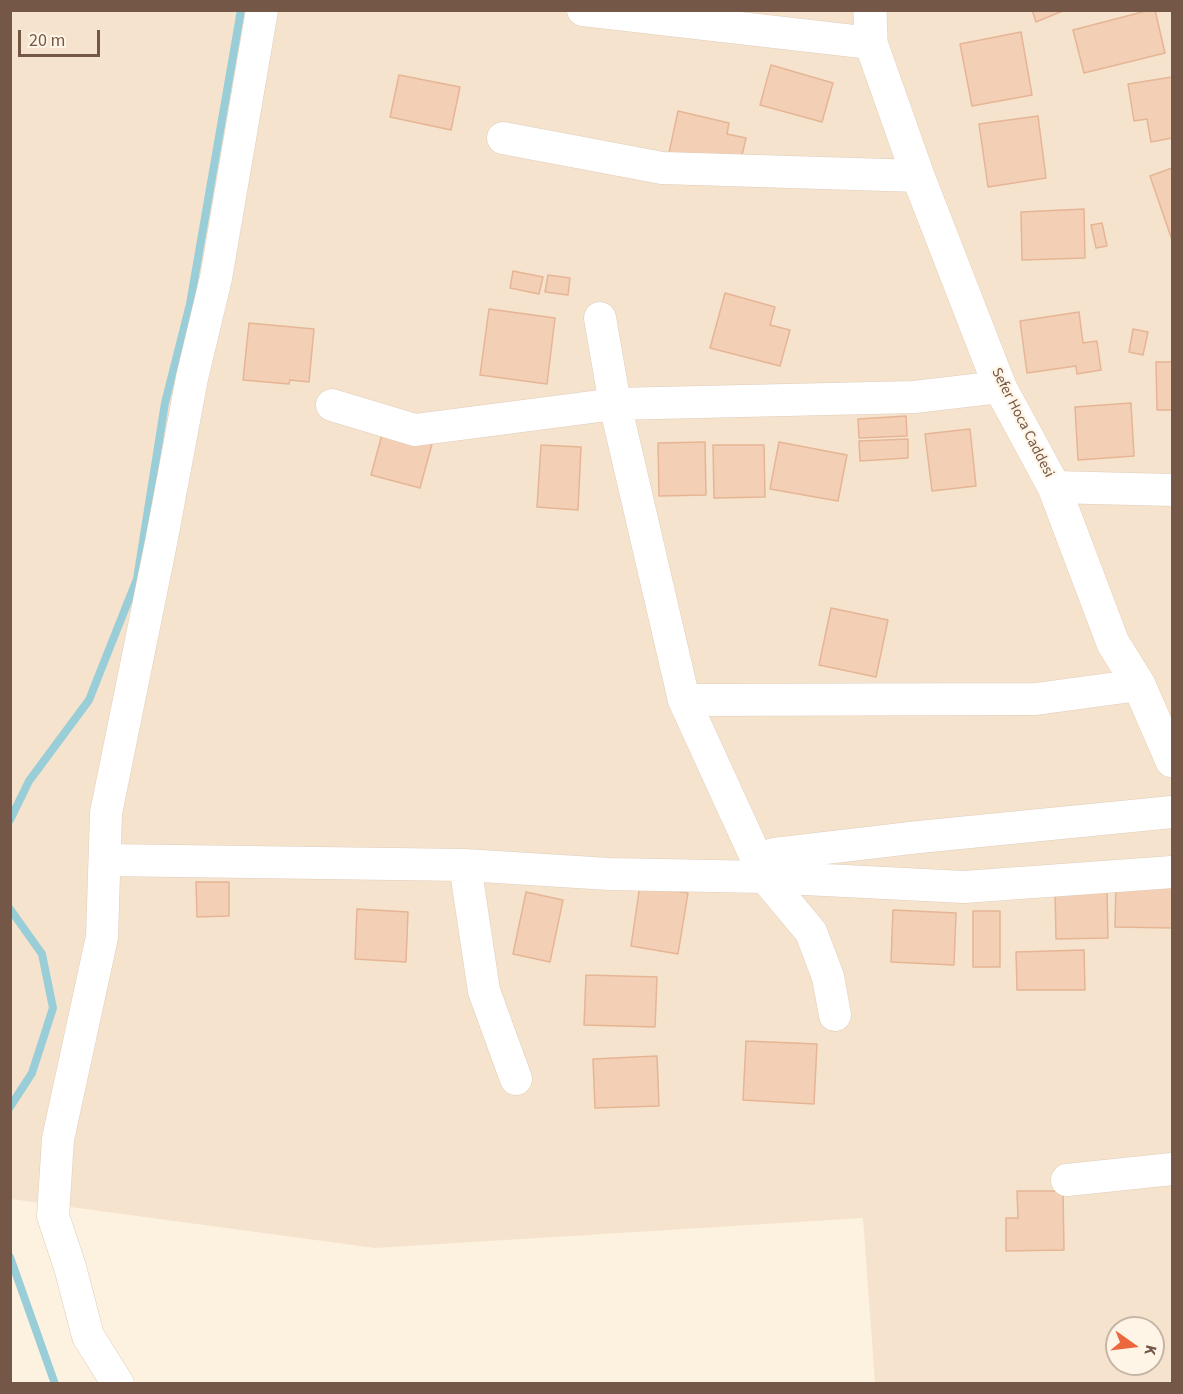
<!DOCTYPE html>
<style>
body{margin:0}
#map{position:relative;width:1183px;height:1394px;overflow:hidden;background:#fdf2df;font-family:"Source Sans 3",sans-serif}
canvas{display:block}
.frame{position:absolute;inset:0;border:12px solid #745746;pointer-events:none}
.north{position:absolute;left:1105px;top:1316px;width:60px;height:60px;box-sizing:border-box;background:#fff5e6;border:2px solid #c7b6a6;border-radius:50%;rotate:104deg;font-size:16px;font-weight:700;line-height:24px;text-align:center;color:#745746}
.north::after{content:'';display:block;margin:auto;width:21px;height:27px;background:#ec673e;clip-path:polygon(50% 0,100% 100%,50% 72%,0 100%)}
.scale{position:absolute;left:18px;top:30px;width:82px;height:27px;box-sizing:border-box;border:3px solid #745746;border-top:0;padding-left:8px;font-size:18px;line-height:21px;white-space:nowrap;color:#745746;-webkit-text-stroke:4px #fff5e6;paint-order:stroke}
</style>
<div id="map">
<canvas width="1183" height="1394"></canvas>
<div class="frame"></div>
<div class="north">K</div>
<div class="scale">20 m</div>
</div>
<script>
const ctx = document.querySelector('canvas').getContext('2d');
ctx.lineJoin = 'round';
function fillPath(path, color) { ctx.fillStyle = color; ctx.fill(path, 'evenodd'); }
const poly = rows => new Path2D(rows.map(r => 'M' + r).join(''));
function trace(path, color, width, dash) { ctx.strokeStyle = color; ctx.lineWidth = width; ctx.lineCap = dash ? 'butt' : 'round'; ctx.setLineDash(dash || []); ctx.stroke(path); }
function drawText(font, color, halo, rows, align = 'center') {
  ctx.font = font + ' "Source Sans 3",sans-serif'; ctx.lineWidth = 4.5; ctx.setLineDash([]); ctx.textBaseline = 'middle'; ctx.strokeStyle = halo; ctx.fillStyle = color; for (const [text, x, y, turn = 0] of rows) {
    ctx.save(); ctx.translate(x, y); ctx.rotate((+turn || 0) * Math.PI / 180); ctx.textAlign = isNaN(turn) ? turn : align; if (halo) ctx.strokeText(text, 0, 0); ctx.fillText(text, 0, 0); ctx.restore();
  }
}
const residential = poly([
 [11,11,1172,11,1172,1383,875,1383,863,1218,375,1248,11,1199],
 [1117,1328,1153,1328,1153,1364,1117,1364]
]);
const stream = poly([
 [10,820,29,781,89,700,137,579,165,403,190,304,241,10],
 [10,909,42,954,53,1008,32,1073,10,1107],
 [10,1257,55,1384]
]);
const building = poly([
 [1032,10,1065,10,1036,22,1032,10],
 [1150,10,1155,10,1165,53,1084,73,1073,30,1150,10],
 [1021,32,1032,95,972,106,960,44,1021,32],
 [771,65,833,83,822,122,760,105,771,65],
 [399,75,460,87,451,130,390,117,399,75],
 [1172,77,1172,138,1151,142,1147,119,1134,121,1128,84,1172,77],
 [678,111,729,123,727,134,746,138,739,168,669,153,678,111],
 [1038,116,1046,178,988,187,979,124,1038,116],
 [1172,168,1172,240,1150,176,1172,168],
 [1084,209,1085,258,1022,260,1021,212,1084,209],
 [1102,223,1107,246,1096,248,1091,225,1102,223],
 [513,271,543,277,539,294,510,288,513,271],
 [548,275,570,278,568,295,545,292,548,275],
 [725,293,775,307,770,325,790,330,780,366,710,348,725,293],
 [489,309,555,318,547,384,480,375,489,309],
 [1079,312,1083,343,1097,341,1101,370,1077,374,1076,366,1027,373,1020,321,1079,312],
 [249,323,314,329,309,382,290,380,289,384,243,380,249,323],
 [1133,329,1148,332,1143,355,1129,352,1133,329],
 [1156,362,1172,362,1172,410,1157,410,1156,362],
 [1131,403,1134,456,1078,460,1075,407,1131,403],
 [906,416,907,436,859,438,858,419,906,416],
 [970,429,976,486,932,491,925,434,970,429],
 [383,431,432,444,420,488,371,475,383,431],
 [908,439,908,458,860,461,859,441,908,439],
 [705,442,706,495,659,496,658,443,705,442],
 [779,442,847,455,838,501,770,489,779,442],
 [541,445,581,447,578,510,537,507,541,445],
 [713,445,764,445,765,497,714,498,713,445],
 [831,608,888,620,876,677,819,665,831,608],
 [1116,878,1172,879,1172,928,1115,927,1116,878],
 [196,882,229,882,229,916,197,917,196,882],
 [640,885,688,893,678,954,631,946,640,885],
 [1107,889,1108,938,1056,939,1055,890,1107,889],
 [526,892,563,900,550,962,513,954,526,892],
 [357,909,408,912,406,962,355,959,357,909],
 [893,910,956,913,954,965,891,962,893,910],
 [973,911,1000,911,1000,967,973,967,973,911],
 [1084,950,1085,990,1017,990,1016,952,1084,950],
 [586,975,657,977,655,1027,584,1025,586,975],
 [746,1041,817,1044,814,1104,743,1100,746,1041],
 [657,1056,659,1106,595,1108,593,1059,657,1056],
 [1017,1191,1063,1191,1064,1250,1006,1251,1006,1218,1018,1218,1017,1191]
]);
const street = poly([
 [583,10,871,43],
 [503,138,662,168,918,176],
 [600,318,615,404,684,700,765,877,811,932,828,977,835,1015],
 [332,405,415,430,615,404,914,397,1000,387],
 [1054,487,1172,490],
 [684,700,1036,699,1139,685],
 [105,860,465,865],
 [765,877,774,854,919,837,1172,812],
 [516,1079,484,991,465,865,609,874,765,877,964,887,1172,872],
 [1067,1180,1172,1169],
 [118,1384,88,1336,70,1267,53,1216,58,1139,102,937,106,813,161,543,192,378,216,278,262,10]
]);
const secondary = poly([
 [870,10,871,43,918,176,1000,387,1054,487,1113,643,1139,685,1172,761]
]);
const streetNames = [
 ["Sefer Hoca Caddesi",1022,423,63]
];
fillPath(residential, '#f5e3cd');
trace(stream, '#99ced9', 8);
fillPath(building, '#f3cfb5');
trace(building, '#e6b595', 1.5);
trace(street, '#e1cdbb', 33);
trace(secondary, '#e8d0ba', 34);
trace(street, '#fff', 32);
trace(secondary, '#fff', 33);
drawText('15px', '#745746', '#fff5e6', streetNames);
</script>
